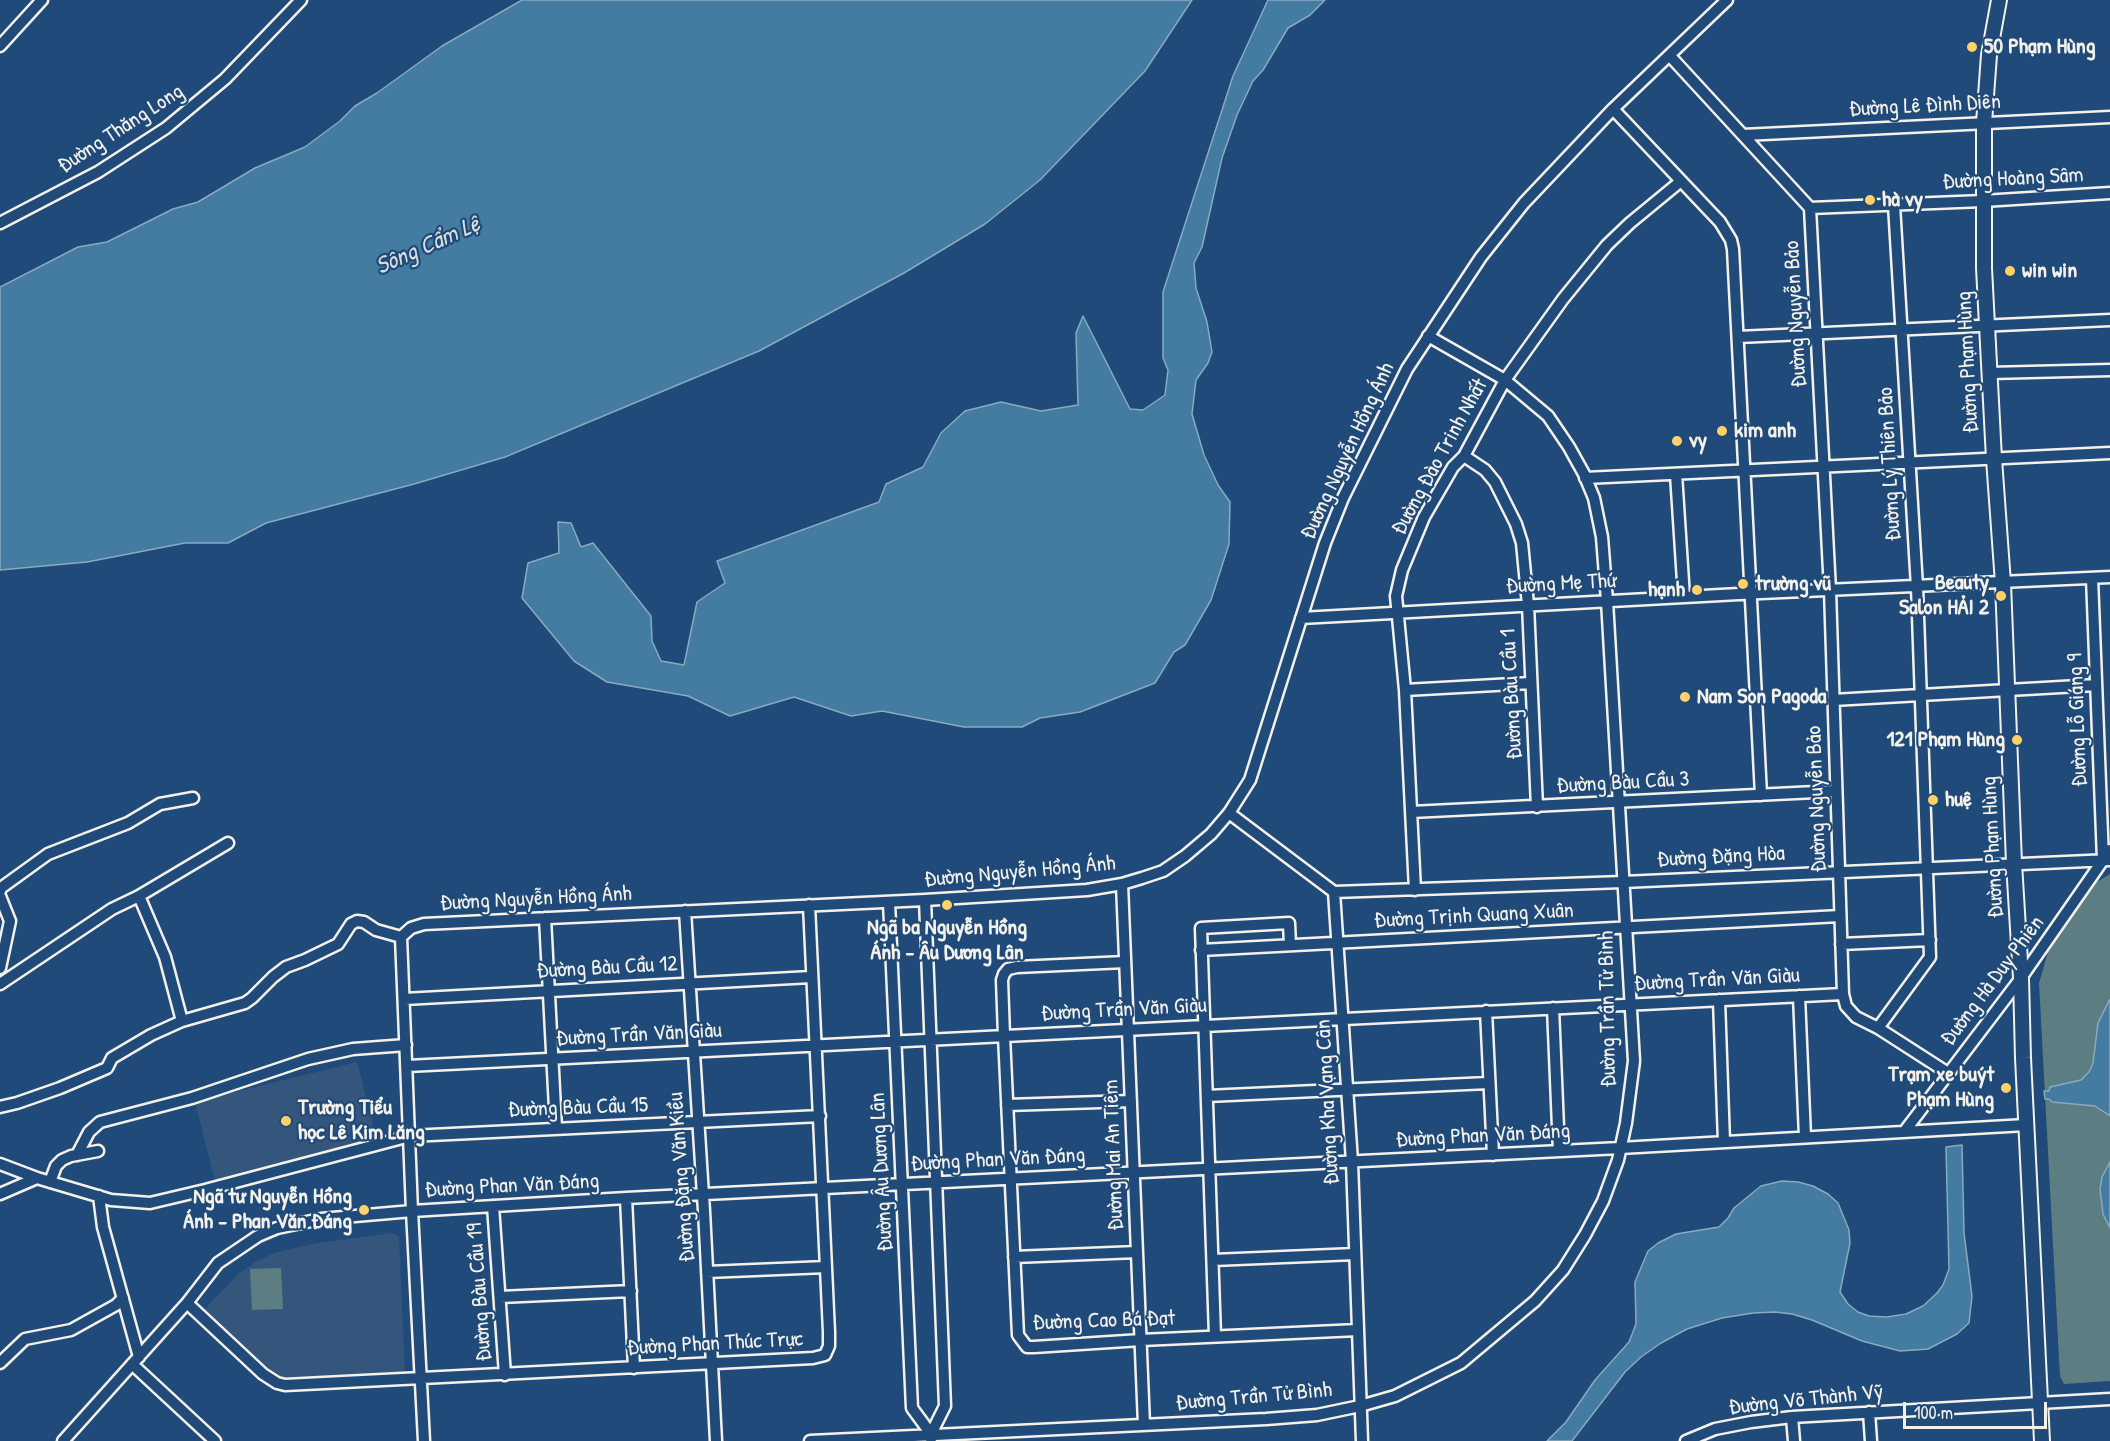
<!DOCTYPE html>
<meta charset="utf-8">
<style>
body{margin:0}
#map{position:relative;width:2110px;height:1441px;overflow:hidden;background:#1f4a7a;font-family:"Patrick Hand",sans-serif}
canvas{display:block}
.scale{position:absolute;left:1903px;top:1402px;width:144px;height:27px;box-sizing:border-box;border:3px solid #f4f1e8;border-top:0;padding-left:8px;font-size:18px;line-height:21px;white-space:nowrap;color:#f4f1e8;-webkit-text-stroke:4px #1f4a7a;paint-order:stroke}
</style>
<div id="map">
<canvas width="2110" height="1441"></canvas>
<div class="scale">100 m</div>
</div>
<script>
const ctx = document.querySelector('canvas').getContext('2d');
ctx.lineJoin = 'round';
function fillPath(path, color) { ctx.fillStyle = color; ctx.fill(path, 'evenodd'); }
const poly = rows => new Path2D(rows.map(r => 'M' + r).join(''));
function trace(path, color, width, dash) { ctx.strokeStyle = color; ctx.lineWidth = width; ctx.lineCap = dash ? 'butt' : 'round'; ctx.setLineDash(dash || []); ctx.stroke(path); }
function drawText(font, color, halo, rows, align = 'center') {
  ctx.font = font + ' "Patrick Hand",sans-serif'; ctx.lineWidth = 4.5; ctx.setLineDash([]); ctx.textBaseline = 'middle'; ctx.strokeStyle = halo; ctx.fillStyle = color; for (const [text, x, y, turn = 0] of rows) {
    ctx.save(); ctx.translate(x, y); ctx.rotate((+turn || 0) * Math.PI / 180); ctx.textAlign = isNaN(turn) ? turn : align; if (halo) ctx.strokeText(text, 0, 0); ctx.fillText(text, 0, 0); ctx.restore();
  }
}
const built = poly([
 [357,1062,377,1140,215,1181,195,1102],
 [393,1233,399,1237,405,1374,278,1380,206,1316,204,1312,206,1308,238,1274,257,1261,277,1252,317,1243]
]);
const green = poly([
 [2110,874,2110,1381,2064,1384,2060,1376,2039,983,2048,952,2058,934,2095,883],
 [281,1268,283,1309,252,1310,250,1269]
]);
const water = poly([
 [522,0,1192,0,1145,71,1040,180,985,224,904,273,759,351,505,457,414,484,266,523,228,543,185,543,87,562,0,570,0,287,78,247,107,242,173,209,198,202,255,168,305,147,340,121,355,106,377,93,442,46,522,0],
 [1268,0,1325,0,1310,15,1288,28,1263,70,1253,81,1237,115,1222,158,1202,247,1194,263,1196,288,1207,322,1212,352,1208,363,1196,380,1192,414,1204,455,1218,485,1230,502,1229,544,1211,600,1185,645,1174,652,1155,683,1080,712,1040,718,1022,727,964,727,882,711,851,716,794,697,730,716,688,696,607,682,574,661,522,598,528,563,559,553,558,522,571,523,581,547,593,543,651,616,652,641,661,661,684,665,697,602,725,583,717,561,879,502,886,484,923,467,941,433,965,411,1001,402,1041,411,1078,405,1076,333,1083,316,1130,409,1143,410,1165,395,1168,370,1163,358,1163,292,1233,76,1268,0],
 [2110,999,2110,1116,2095,1106,2052,1102,2049,1099,2045,1099,2044,1091,2049,1091,2050,1087,2081,1080,2089,1072,2093,1063,2098,1023,2110,999],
 [1962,1145,1964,1233,1972,1296,1969,1323,1957,1334,1928,1349,1900,1351,1862,1341,1812,1320,1792,1314,1775,1312,1753,1313,1722,1318,1687,1329,1661,1343,1641,1357,1625,1372,1572,1441,1547,1441,1566,1422,1595,1380,1629,1342,1636,1324,1635,1282,1648,1251,1658,1243,1676,1234,1719,1227,1728,1218,1734,1208,1761,1186,1782,1181,1798,1182,1813,1186,1828,1194,1838,1203,1849,1230,1850,1243,1840,1292,1848,1304,1858,1312,1869,1316,1887,1317,1906,1314,1923,1306,1937,1293,1943,1285,1949,1269,1946,1147,1962,1145],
 [2110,1162,2110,1228,2103,1214,2100,1189,2102,1177,2110,1162]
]);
const minor = poly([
 [0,46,42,0],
 [1670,56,1810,208,1830,590,1843,994,1846,1006,1856,1017,1878,1028,1948,1073],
 [1613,109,1720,222,1731,240,1733,249,1761,795],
 [1743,135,2110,117],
 [1810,208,1983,201,2110,193],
 [0,223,98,172,166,128,225,79,301,0],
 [1738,337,2110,320],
 [1990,373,2110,370],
 [1464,456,1485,470,1495,482,1516,524,1522,543,1528,605,1537,807],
 [1676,474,1684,597],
 [1585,478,2110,453],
 [2092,578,2103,860],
 [1301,618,1739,594,2110,577],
 [1405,690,1531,683],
 [1833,700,2096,685],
 [1411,812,1836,791],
 [1229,813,1334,892,1352,1162,1362,1441],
 [1122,884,1144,1425],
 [1415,890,1405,690,1396,596,1402,570,1424,517,1453,467,1464,456,1505,380,1563,299,1607,245,1630,223,1681,181],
 [0,891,1,888,48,854,128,823,160,804,193,798],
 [1334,892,1623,882,2110,860],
 [0,896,10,921,0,968],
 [139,896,165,957,182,1021],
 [925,900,945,1406,931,1434,931,1439],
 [889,902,912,1408,931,1434],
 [685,911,704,1211,716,1441],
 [545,918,556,1128],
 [401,937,411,928,424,924,925,900,1087,890,1122,884,1142,878,1163,871,1185,856,1211,834,1229,813,1250,780,1325,543,1343,498,1407,369,1481,257,1524,203,1613,109,1727,0],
 [401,937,412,1211,424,1441],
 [1841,944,1930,940],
 [1201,950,1840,916],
 [1125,962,1017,967,1008,969,1004,974,1002,980,1004,1036,1018,1335,1027,1347,1034,1347,1141,1340,1358,1330],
 [0,984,112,909,139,896,228,843],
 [1799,996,1805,1137],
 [404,999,811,977],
 [1719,1000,1724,1142],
 [1553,1008,1559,1151],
 [1486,1011,1493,1155],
 [1878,1028,1930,957,1917,587,1894,205],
 [407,1066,1843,994],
 [1207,1096,1488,1083],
 [1007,1105,1131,1101],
 [0,1107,17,1103,60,1088,107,1068,112,1058,151,1035,182,1021,245,1003,252,998,273,977,286,967,305,960,338,944,351,924,357,921,364,922,376,930,401,937],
 [1904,1132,2021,978,2110,850],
 [77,1155,89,1132,100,1122,192,1098,308,1059,353,1049,406,1045],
 [0,1164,37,1178,111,1200,150,1203,205,1190,410,1136,820,1116],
 [50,1182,56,1166,62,1160,71,1156,98,1151],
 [0,1194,37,1178],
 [99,1196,103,1227,139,1357],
 [626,1198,634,1368],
 [493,1206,505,1375],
 [1014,1257,1137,1252],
 [1213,1260,1355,1254],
 [707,1272,826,1267],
 [500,1297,631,1291],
 [187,1303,263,1374,277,1383,285,1385,813,1358,825,1355,829,1346,829,1332,809,905],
 [1215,1336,1201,928,1289,923,1290,945],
 [0,1363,25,1339,71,1330,116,1305,123,1298],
 [132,1364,215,1441],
 [1869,1412,1871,1441],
 [1792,1417,1794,1441],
 [63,1441,187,1303,218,1263,258,1236,277,1228,321,1219,412,1211,626,1198,1620,1148,2026,1125],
 [810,1441,1266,1419,1317,1415,1360,1406,1395,1396,1461,1363,1535,1301,1563,1270,1585,1235,1603,1201,1618,1160,1626,1123,1634,1061,1607,601,1602,537,1594,498,1584,474,1569,447,1548,416,1505,380,1428,336],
 [1686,1441,1715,1429,1751,1422,1792,1417,2110,1399]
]);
const major = poly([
 [1999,0,1989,55,1984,123,1984,268,1994,459,2003,583,2014,863,2021,978,2023,1058,2042,1441]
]);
const markers = [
 [1972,47,6,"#ffd166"],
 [1870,200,6,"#ffd166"],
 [2010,271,6,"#ffd166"],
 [1722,431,6,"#ffd166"],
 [1677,441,6,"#ffd166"],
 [1743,584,6,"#ffd166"],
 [1697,590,6,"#ffd166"],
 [2001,596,6,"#ffd166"],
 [1685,697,6,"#ffd166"],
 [2017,740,6,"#ffd166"],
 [1933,800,6,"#ffd166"],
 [947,905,6,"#ffd166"],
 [2006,1088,6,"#ffd166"],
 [286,1121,6,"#ffd166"],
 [364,1210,6,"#ffd166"]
];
const poiNames = [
 ["50 Phạm Hùng",1984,47],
 ["hà vy",1882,200],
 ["win win",2022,271],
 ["kim anh",1734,431],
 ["vy",1689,441],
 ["Beauty",1989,583,"right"],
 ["Salon HẢI 2",1989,608,"right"],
 ["trường vũ",1755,584],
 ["hạnh",1685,590,"right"],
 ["Nam Son Pagoda",1697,697],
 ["121 Phạm Hùng",2005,740,"right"],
 ["huệ",1945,800],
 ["Ngã ba Nguyễn Hồng",947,928,"center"],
 ["Ánh - Âu Dương Lân",947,953,"center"],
 ["Trạm xe buýt",1994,1075,"right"],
 ["Phạm Hùng",1994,1100,"right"],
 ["Trường Tiểu",298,1108],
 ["học Lê Kim Lăng",298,1133],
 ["Ngã tư Nguyễn Hồng",352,1197,"right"],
 ["Ánh - Phan Văn Đáng",352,1222,"right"]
];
const streetNames = [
 ["Đường Lê Đình Diên",1925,106,-3],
 ["Đường Thăng Long",121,129,-33],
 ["Đường Hoàng Sâm",2013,179,-3],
 ["Đường Nguyễn Bảo",1796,314,-93],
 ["Đường Phạm Hùng",1968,362,-93],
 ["Đường Nguyễn Hồng Ánh",1348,451,-65],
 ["Đường Đào Trinh Nhất",1440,457,-61],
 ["Đường Lý Thiên Bảo",1890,464,-93],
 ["Đường Mẹ Thứ",1561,584,-3],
 ["Đường Bàu Cầu 1",1512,694,-93],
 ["Đường Lỗ Giáng 9",2078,720,-92],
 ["Đường Bàu Cầu 3",1623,783,-3],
 ["Đường Nguyễn Bảo",1817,799,-92],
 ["Đường Phạm Hùng",1993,847,-93],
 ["Đường Đặng Hòa",1721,857,-3],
 ["Đường Nguyễn Hồng Ánh",1020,872,-5],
 ["Đường Nguyễn Hồng Ánh",536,899,-3],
 ["Đường Trịnh Quang Xuân",1474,916,-3],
 ["Đường Bàu Cầu 12",607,968,-3],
 ["Đường Trần Văn Giàu",1717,980,-3],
 ["Đường Hà Duy Phiên",1993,981,-53],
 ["Đường Trần Tử Bình",1608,1009,-91],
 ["Đường Trần Văn Giàu",1124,1010,-3],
 ["Đường Trần Văn Giàu",639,1035,-3],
 ["Đường Kha Vạng Cân",1328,1102,-93],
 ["Đường Bàu Cầu 15",578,1108,-2],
 ["Đường Phan Văn Đáng",1483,1136,-3],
 ["Đường Mai An Tiêm",1114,1155,-92],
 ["Đường Phan Văn Đáng",998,1160,-3],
 ["Đường Âu Dương Lân",882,1172,-93],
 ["Đường Đặng Văn Kiều",682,1177,-94],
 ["Đường Phan Văn Đáng",512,1186,-3],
 ["Đường Bàu Cầu 19",480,1292,-94],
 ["Đường Cao Bá Đạt",1104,1321,-2],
 ["Đường Phan Thúc Trực",715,1344,-3],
 ["Đường Trần Tử Bình",1254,1397,-5],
 ["Đường Võ Thành Vỹ",1806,1400,-6]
];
const waterNames = [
 ["Sông Cẩm Lệ",428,246,-24]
];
fillPath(built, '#34567d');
fillPath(green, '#5c7e82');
fillPath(water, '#447ba0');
trace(water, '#8aaabd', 1.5);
trace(minor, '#f4f1e8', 15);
trace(major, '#f4f1e8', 18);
trace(minor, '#1f4a7a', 10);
trace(major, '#1f4a7a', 14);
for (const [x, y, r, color] of markers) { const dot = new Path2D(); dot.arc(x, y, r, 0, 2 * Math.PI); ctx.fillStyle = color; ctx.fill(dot); trace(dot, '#1f4a7a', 2); }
drawText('bold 22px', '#f4f1e8', '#1f4a7a', poiNames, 'left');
drawText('22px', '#f4f1e8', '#1f4a7a', streetNames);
drawText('italic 24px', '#dadfdd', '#1f4a7a', waterNames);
</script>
